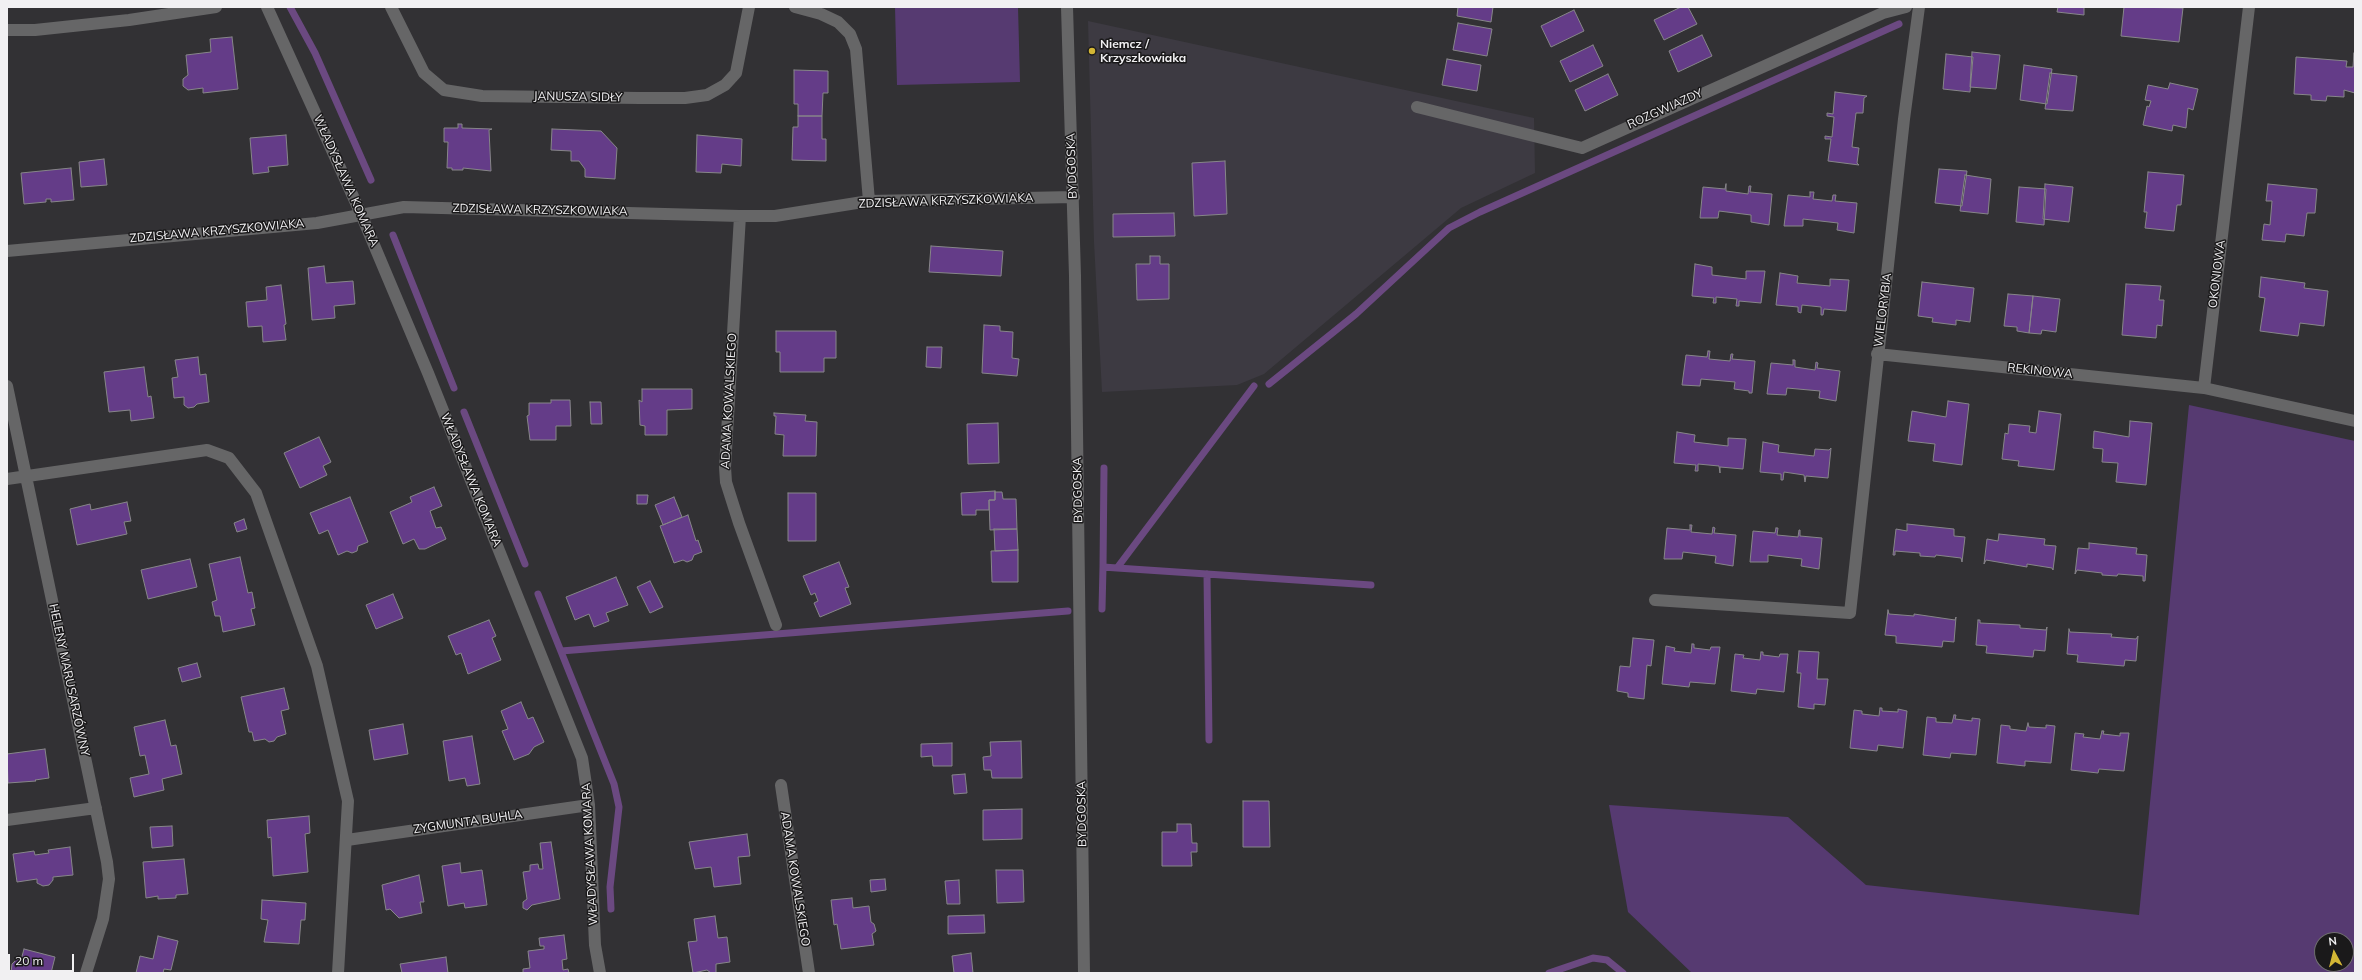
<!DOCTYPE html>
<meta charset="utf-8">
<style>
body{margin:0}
#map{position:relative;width:2362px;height:980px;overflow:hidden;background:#323134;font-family:Mulish,sans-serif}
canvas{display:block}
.frame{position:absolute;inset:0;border:8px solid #f1f0f2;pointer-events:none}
.north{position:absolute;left:2314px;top:932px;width:40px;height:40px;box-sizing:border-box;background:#1a191a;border:1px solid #706f70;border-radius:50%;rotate:353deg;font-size:11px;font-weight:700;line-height:16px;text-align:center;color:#f1f0f2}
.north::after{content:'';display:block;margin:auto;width:14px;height:18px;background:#d3b635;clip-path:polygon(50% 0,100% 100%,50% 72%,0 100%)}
.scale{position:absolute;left:8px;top:954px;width:66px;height:18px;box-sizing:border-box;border:2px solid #f1f0f2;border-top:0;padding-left:5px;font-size:12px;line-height:14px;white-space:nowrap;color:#f1f0f2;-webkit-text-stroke:3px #1a191a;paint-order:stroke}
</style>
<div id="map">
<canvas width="2362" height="980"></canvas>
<div class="frame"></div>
<div class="north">N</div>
<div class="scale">20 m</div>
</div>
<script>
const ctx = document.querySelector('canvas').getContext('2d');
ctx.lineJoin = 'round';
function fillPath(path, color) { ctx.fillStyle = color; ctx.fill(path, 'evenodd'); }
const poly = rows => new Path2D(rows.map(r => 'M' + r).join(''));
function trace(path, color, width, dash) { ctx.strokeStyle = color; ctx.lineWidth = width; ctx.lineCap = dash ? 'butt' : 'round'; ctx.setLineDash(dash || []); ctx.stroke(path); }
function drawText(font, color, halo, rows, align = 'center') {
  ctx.font = font + ' Mulish,sans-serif'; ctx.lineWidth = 3; ctx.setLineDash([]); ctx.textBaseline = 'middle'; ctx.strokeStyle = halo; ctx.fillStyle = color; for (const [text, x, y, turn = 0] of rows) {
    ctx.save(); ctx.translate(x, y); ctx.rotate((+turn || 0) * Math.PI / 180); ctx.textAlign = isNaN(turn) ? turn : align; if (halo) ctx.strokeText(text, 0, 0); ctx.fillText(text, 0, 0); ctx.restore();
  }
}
const built = poly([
 [1088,21,1534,118,1535,173,1461,208,1264,374,1237,385,1102,392,1094,242]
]);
const green = poly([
 [895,7,1018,7,1020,82,897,85],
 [2189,405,2355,441,2355,973,1692,973,1628,912,1609,805,1788,817,1866,885,2139,915],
 [2322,940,2346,940,2346,964,2322,964]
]);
const stream = poly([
 [290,7,315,53,371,180],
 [393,235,454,388],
 [1269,384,1356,314,1449,228,1480,212,1899,24],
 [464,412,525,564],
 [1103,567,1104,468],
 [1117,568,1371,585],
 [1207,574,1209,740],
 [538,594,614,784,619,807,610,887,611,909],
 [1102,609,1103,567,1117,568,1254,386],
 [561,651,1068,611],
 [1549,973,1593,958,1607,960,1623,973]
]);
const building = poly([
 [1458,7,1493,7,1491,22,1457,16,1458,7],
 [1681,7,1688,7,1697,24,1664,40,1654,20,1681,7],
 [2058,7,2084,7,2084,15,2057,12,2058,7],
 [2124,7,2183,8,2179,42,2121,36,2124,7],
 [1574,10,1584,31,1551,47,1541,26,1574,10],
 [1458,23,1492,29,1487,56,1453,50,1458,23],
 [1702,35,1712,56,1678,72,1669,51,1702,35],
 [232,37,238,89,203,93,203,88,188,90,183,86,183,79,188,75,186,55,211,52,210,39,232,37],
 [1593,45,1603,66,1570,82,1560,61,1593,45],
 [1972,52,2000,55,1996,89,1970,87,1972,52],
 [2354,53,2355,93,2344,90,2344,97,2327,96,2326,101,2311,100,2311,95,2294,94,2296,57,2347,61,2346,67,2353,67,2354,53],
 [1946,54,1973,57,1970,92,1943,89,1946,54],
 [1447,59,1481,65,1477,91,1442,85,1447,59],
 [2024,65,2052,69,2047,104,2020,100,2024,65],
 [794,70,828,71,828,93,823,93,822,116,798,116,798,104,794,104,794,70],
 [2050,73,2077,76,2073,111,2045,109,2050,73],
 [1608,74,1618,95,1585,111,1575,90,1608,74],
 [2170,83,2198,89,2193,110,2188,108,2186,128,2173,125,2172,131,2143,125,2147,106,2149,107,2151,101,2145,100,2148,85,2168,89,2170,83],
 [1835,92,1867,96,1864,98,1863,113,1856,113,1852,147,1859,148,1857,163,1859,165,1828,161,1831,139,1825,139,1825,136,1832,137,1834,117,1827,116,1827,113,1833,114,1835,92],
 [798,116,822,116,822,139,826,139,826,161,792,160,793,127,798,127,798,116],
 [458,124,462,124,462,128,492,129,489,130,491,171,463,168,463,170,452,170,452,168,447,168,448,142,444,142,444,128,458,128,458,124],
 [552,129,601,131,617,148,615,179,585,177,585,169,579,161,571,161,571,151,551,150,552,129],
 [286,135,288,165,268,167,269,172,253,174,250,138,286,135],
 [697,135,742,139,741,166,722,164,721,173,696,172,697,135],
 [104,159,107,185,81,187,79,162,104,159],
 [1225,161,1227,214,1194,216,1192,163,1225,161],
 [71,168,74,200,51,202,51,199,46,199,46,202,24,204,21,173,71,168],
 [1939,169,1967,171,1962,206,1935,203,1939,169],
 [2148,172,2184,175,2181,205,2177,205,2174,231,2145,228,2147,212,2144,212,2148,172],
 [1965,175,1991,179,1988,214,1960,211,1965,175],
 [1726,184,1726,191,1748,194,1749,186,1751,186,1750,192,1772,194,1769,225,1751,222,1751,215,1719,211,1718,218,1700,218,1703,187,1725,189,1726,184],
 [2045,184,2073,187,2069,222,2043,219,2045,184],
 [2268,184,2317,189,2315,213,2307,213,2304,236,2286,234,2285,242,2262,240,2264,224,2270,225,2272,201,2266,201,2268,184],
 [2019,187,2046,189,2044,225,2016,222,2019,187],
 [1810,192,1814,192,1813,199,1832,201,1833,195,1836,195,1835,201,1857,203,1854,233,1837,230,1838,223,1803,219,1803,226,1784,226,1788,195,1810,197,1810,192],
 [1174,213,1175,236,1113,237,1113,214,1174,213],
 [931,246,1003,251,1001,276,929,272,931,246],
 [1150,256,1160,256,1160,264,1169,264,1169,299,1137,300,1136,264,1150,264,1150,256],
 [1695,264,1712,267,1712,275,1746,279,1746,271,1765,271,1761,303,1739,301,1739,306,1736,306,1737,299,1716,297,1716,303,1713,303,1714,298,1692,296,1695,264],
 [324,266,326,283,353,281,355,304,334,306,335,318,312,320,308,268,324,266],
 [1780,273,1798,276,1797,283,1830,286,1830,279,1849,280,1846,311,1824,309,1823,315,1821,315,1821,307,1802,305,1801,313,1798,312,1798,307,1776,305,1780,273],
 [2261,277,2305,283,2304,288,2328,291,2324,326,2300,323,2298,336,2260,331,2265,298,2259,297,2261,277],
 [1922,282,1974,288,1970,322,1956,320,1956,325,1932,322,1933,318,1918,316,1922,282],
 [2126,284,2161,286,2159,300,2164,300,2162,326,2157,325,2156,338,2122,335,2126,284],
 [281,285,286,324,284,325,286,340,263,342,262,326,248,327,246,302,267,300,266,287,281,285],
 [2008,294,2033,296,2029,333,2017,331,2017,327,2004,326,2008,294],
 [2033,296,2060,299,2056,332,2042,330,2041,334,2029,333,2033,296],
 [984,325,1000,326,1000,331,1013,332,1012,358,1019,359,1017,376,982,373,984,325],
 [776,331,836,331,836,358,824,358,824,372,780,372,780,352,776,352,776,331],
 [927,347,942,347,941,368,926,367,927,347],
 [1708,351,1710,351,1709,359,1730,361,1731,354,1733,354,1732,359,1755,361,1752,393,1749,393,1749,391,1734,389,1735,382,1701,379,1700,386,1682,385,1686,355,1707,357,1708,351],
 [198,357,200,375,206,374,209,402,197,404,194,407,188,408,184,405,184,397,174,398,172,378,178,377,175,360,198,357],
 [1793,360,1795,360,1795,367,1815,370,1816,362,1818,363,1817,368,1840,371,1836,401,1819,398,1820,391,1787,388,1786,395,1767,394,1771,363,1793,365,1793,360],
 [144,367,148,397,151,396,154,418,131,421,130,410,109,412,104,372,144,367],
 [642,389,692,389,692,409,667,410,667,435,645,435,645,426,640,425,639,400,642,402,642,389],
 [551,400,570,400,571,426,556,426,556,440,530,440,527,416,529,415,529,403,551,403,551,400],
 [1948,401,1969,404,1962,465,1933,461,1935,444,1908,441,1912,411,1946,417,1948,401],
 [590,402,601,402,602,424,591,424,590,402],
 [2039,411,2061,414,2054,470,2018,466,2019,461,2002,459,2005,433,2008,434,2009,424,2030,426,2029,432,2036,433,2039,411],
 [774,413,806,415,805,421,817,422,816,456,783,456,784,435,775,434,776,416,774,416,774,413],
 [2130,421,2152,423,2146,485,2116,482,2118,463,2102,462,2103,449,2093,448,2094,431,2129,437,2130,421],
 [998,423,999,463,968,464,967,424,998,423],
 [1677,432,1695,435,1694,442,1728,446,1728,438,1746,439,1743,469,1720,467,1720,473,1719,466,1698,464,1698,471,1695,471,1696,465,1674,463,1677,432],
 [319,437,331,462,323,466,327,475,300,488,284,453,319,437],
 [1763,442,1779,445,1778,452,1814,456,1815,449,1829,450,1831,448,1828,478,1806,476,1805,482,1804,475,1784,472,1783,480,1781,480,1781,474,1760,472,1763,442],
 [434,487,442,506,430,511,436,528,441,527,446,539,425,549,419,549,414,539,403,544,390,512,412,502,410,497,434,487],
 [995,491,995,500,989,500,989,510,976,510,976,515,962,515,961,493,995,491],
 [995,492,1002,492,1003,499,1016,499,1017,529,990,530,989,500,995,500,995,492],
 [788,493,816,493,816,541,788,541,788,493],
 [637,495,648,495,647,504,637,504,637,495],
 [350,497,368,542,358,546,357,551,352,553,347,551,338,555,328,530,319,534,310,513,350,497],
 [674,497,682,517,663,525,655,505,674,497],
 [127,502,131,521,124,522,127,534,77,545,70,509,90,504,91,510,127,502],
 [688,515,696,541,698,540,702,552,694,555,692,560,687,562,683,560,674,563,660,526,688,515],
 [244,519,247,529,237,532,234,523,244,519],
 [1907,524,1954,529,1954,536,1965,537,1962,562,1961,558,1936,555,1935,557,1920,556,1920,553,1895,551,1895,555,1893,555,1896,529,1907,531,1907,524],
 [1690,525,1692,525,1691,532,1712,534,1713,527,1715,528,1714,533,1736,535,1733,566,1715,563,1716,556,1683,552,1682,559,1664,559,1667,528,1690,530,1690,525],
 [1776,528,1778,528,1777,535,1798,537,1799,530,1800,530,1800,536,1822,538,1819,569,1801,566,1802,559,1775,556,1768,555,1768,562,1750,562,1753,531,1775,533,1776,528],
 [994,529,1017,529,1018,550,995,551,994,529],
 [1999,534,2045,539,2044,545,2056,546,2053,570,2052,568,2027,564,2027,567,1986,560,1984,564,1987,539,1998,541,1999,534],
 [2089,543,2137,548,2136,554,2147,555,2145,581,2143,581,2143,576,2118,574,2117,576,2102,575,2102,573,2077,570,2075,574,2078,548,2089,549,2089,543],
 [1018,550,1018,582,992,582,991,551,1018,550],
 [240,557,248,593,252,592,255,608,251,609,255,625,223,632,220,616,215,616,212,602,217,600,209,564,240,557],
 [190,559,197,587,148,599,141,570,190,559],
 [839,562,849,587,845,588,851,604,820,617,814,603,818,601,815,593,811,595,803,576,839,562],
 [616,577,628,605,606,613,609,621,594,627,589,614,575,620,566,597,616,577],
 [650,581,663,607,650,613,637,587,650,581],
 [393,594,403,618,376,629,366,605,393,594],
 [1888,610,1889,614,1914,616,1914,614,1955,620,1956,617,1954,642,1943,641,1942,647,1896,643,1896,636,1885,635,1888,610],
 [489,620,496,636,492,638,501,660,468,674,461,653,456,655,448,636,489,620],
 [1978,620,1980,620,1980,623,2020,625,2020,628,2046,630,2047,627,2045,651,2034,650,2033,657,1986,653,1987,646,1976,645,1978,620],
 [2069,629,2070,632,2112,634,2111,637,2136,639,2138,636,2136,661,2125,660,2124,666,2077,662,2078,655,2067,654,2069,629],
 [1633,638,1654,640,1651,666,1647,665,1644,699,1628,697,1628,693,1617,691,1620,666,1630,667,1633,638],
 [1692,644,1694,644,1694,648,1710,650,1711,647,1720,647,1715,684,1690,682,1689,687,1662,684,1666,646,1675,648,1674,651,1691,653,1692,644],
 [1799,651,1819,652,1817,679,1828,679,1825,705,1814,704,1814,709,1798,707,1801,673,1797,673,1799,651],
 [1761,652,1763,652,1763,655,1779,657,1780,654,1788,654,1784,692,1757,689,1756,694,1731,691,1735,654,1744,655,1743,658,1760,660,1761,652],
 [197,663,201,677,182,682,178,668,197,663],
 [284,688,289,709,281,711,286,734,277,737,274,741,269,742,265,739,254,741,252,732,249,732,241,697,284,688],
 [521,702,528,719,533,717,544,742,534,747,529,754,514,760,502,731,508,729,501,711,521,702],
 [1880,708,1882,708,1882,711,1898,712,1898,709,1907,711,1903,748,1878,745,1877,751,1850,748,1854,710,1862,711,1862,714,1879,716,1880,708],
 [1954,715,1956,715,1955,719,1972,721,1972,718,1980,719,1976,755,1951,753,1950,758,1923,755,1927,717,1936,718,1936,722,1952,723,1954,715],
 [165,720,171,746,176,745,182,774,162,779,164,790,134,797,130,778,149,774,145,755,140,756,134,727,165,720],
 [2028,723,2029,727,2046,728,2046,725,2055,726,2051,763,2025,761,2025,766,1997,763,2001,725,2010,726,2010,729,2026,731,2028,723],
 [403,724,408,754,374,760,369,730,403,724],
 [2102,731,2104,731,2103,734,2120,736,2120,733,2129,733,2124,771,2099,769,2098,773,2071,770,2075,733,2084,734,2083,737,2100,739,2102,731],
 [472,736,480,784,467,786,465,778,449,781,443,741,472,736],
 [1021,741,1022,778,992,778,991,770,984,770,983,757,991,756,990,742,1021,741],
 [952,743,952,766,933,766,932,756,921,757,921,744,952,743],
 [45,749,49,778,35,780,36,781,8,783,7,754,45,749],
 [965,774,967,793,954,794,952,775,965,774],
 [1243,801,1269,801,1270,847,1243,847,1243,801],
 [1022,809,1022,839,983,840,983,810,1022,809],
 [309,816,310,833,305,834,308,872,273,876,271,837,268,838,267,820,309,816],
 [1177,824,1191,824,1192,843,1197,843,1197,852,1191,852,1192,866,1162,866,1162,832,1177,832,1177,824],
 [172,826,173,846,152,848,150,827,172,826],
 [747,834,750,856,738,857,741,884,714,887,711,867,695,869,689,842,747,834],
 [551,842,560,899,532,905,527,910,523,908,523,902,527,899,523,872,530,871,530,865,538,864,539,869,543,869,540,843,551,842],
 [70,847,73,875,53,877,53,880,49,885,43,886,37,883,37,879,17,882,13,854,34,851,35,855,49,853,48,850,70,847],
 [184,859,188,894,176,895,176,898,158,899,158,896,146,898,143,862,184,859],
 [460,863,461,873,482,870,487,905,465,908,464,903,448,906,442,866,460,863],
 [996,870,1023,870,1024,902,997,903,996,870],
 [419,875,424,902,420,902,422,913,399,918,390,909,386,910,382,885,419,875],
 [885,879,886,890,871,892,870,880,885,879],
 [959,880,960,904,947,904,945,881,959,880],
 [852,898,853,908,869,906,871,922,874,924,876,931,872,934,874,945,841,949,837,924,834,925,831,900,852,898],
 [262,900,306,903,305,920,301,920,299,944,264,942,268,920,261,919,262,900],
 [984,915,985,933,948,934,948,916,984,915],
 [715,916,718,938,727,937,730,962,716,964,716,973,711,973,707,970,693,973,688,942,697,941,694,919,715,916],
 [564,935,567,959,562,960,563,970,568,969,569,973,523,973,523,969,530,968,528,951,544,949,544,946,540,946,539,938,564,935],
 [158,936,178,941,171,970,164,969,163,973,136,973,140,956,153,959,158,936],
 [24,949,55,957,51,973,11,973,12,964,17,959,21,960,24,949],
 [971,953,973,973,954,973,952,956,971,953],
 [446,957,448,973,402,973,400,964,446,957]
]);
const minor = poly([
 [267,7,361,214,428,373,582,758,589,805,595,945,600,973],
 [391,7,424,73,444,90,482,96,640,98,685,98,707,95,725,85,736,73,749,7],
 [795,7,821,14,838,22,850,34,856,49,869,201],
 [1067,7,1075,276,1084,973],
 [2249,7,2204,388,2355,421],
 [7,30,35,30,129,20,216,7],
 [1417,107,1582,148,1883,13,1906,7],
 [740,216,725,467,726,482,739,523,776,625],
 [7,251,317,223,404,207,740,216,775,216,869,201,1074,197],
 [1877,354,2204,388],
 [7,386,107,862,109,879,103,919,86,973],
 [7,479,207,450,229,458,256,493,317,666,348,801,338,973],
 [1655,600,1850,613,1904,119,1919,7],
 [781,785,809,973],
 [7,820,96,808],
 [347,840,589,805]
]);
const markers = [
 [1092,51,4,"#d3b635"]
];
const poiNames = [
 ["Niemcz /",1100,44],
 ["Krzyszkowiaka",1100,58]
];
const streetNames = [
 ["JANUSZA SIDŁY",578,97,1],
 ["ROZGWIAZDY",1665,109,-24],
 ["BYDGOSKA",1072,166,-92],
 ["WŁADYSŁAWA KOMARA",346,181,66],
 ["ZDZISŁAWA KRZYSZKOWIAKA",946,201,-2],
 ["ZDZISŁAWA KRZYSZKOWIAKA",540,210,1],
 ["ZDZISŁAWA KRZYSZKOWIAKA",217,231,-5],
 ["OKONIOWA",2217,274,-83],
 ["WIELORYBIA",1883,310,-83],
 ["REKINOWA",2040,371,6],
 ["ADAMA KOWALSKIEGO",729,401,-87],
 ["WŁADYSŁAWA KOMARA",471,480,68],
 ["BYDGOSKA",1078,490,-91],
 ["HELENY MARUSARZÓWNY",69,680,78],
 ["BYDGOSKA",1082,814,-91],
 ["ZYGMUNTA BUHLA",468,822,-8],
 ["WŁADYSŁAWA KOMARA",590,854,-93],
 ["ADAMA KOWALSKIEGO",795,879,81]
];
fillPath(built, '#3d3a42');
fillPath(green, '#563a71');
trace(stream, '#6b4981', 7);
fillPath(building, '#643c88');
trace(building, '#878689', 1);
trace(minor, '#666667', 12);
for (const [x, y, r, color] of markers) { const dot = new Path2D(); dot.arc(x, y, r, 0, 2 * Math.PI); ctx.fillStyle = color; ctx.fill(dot); trace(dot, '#1a191a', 1.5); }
drawText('bold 12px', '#f1f0f2', '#1a191a', poiNames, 'left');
drawText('12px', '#f1f0f2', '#1a191a', streetNames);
</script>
